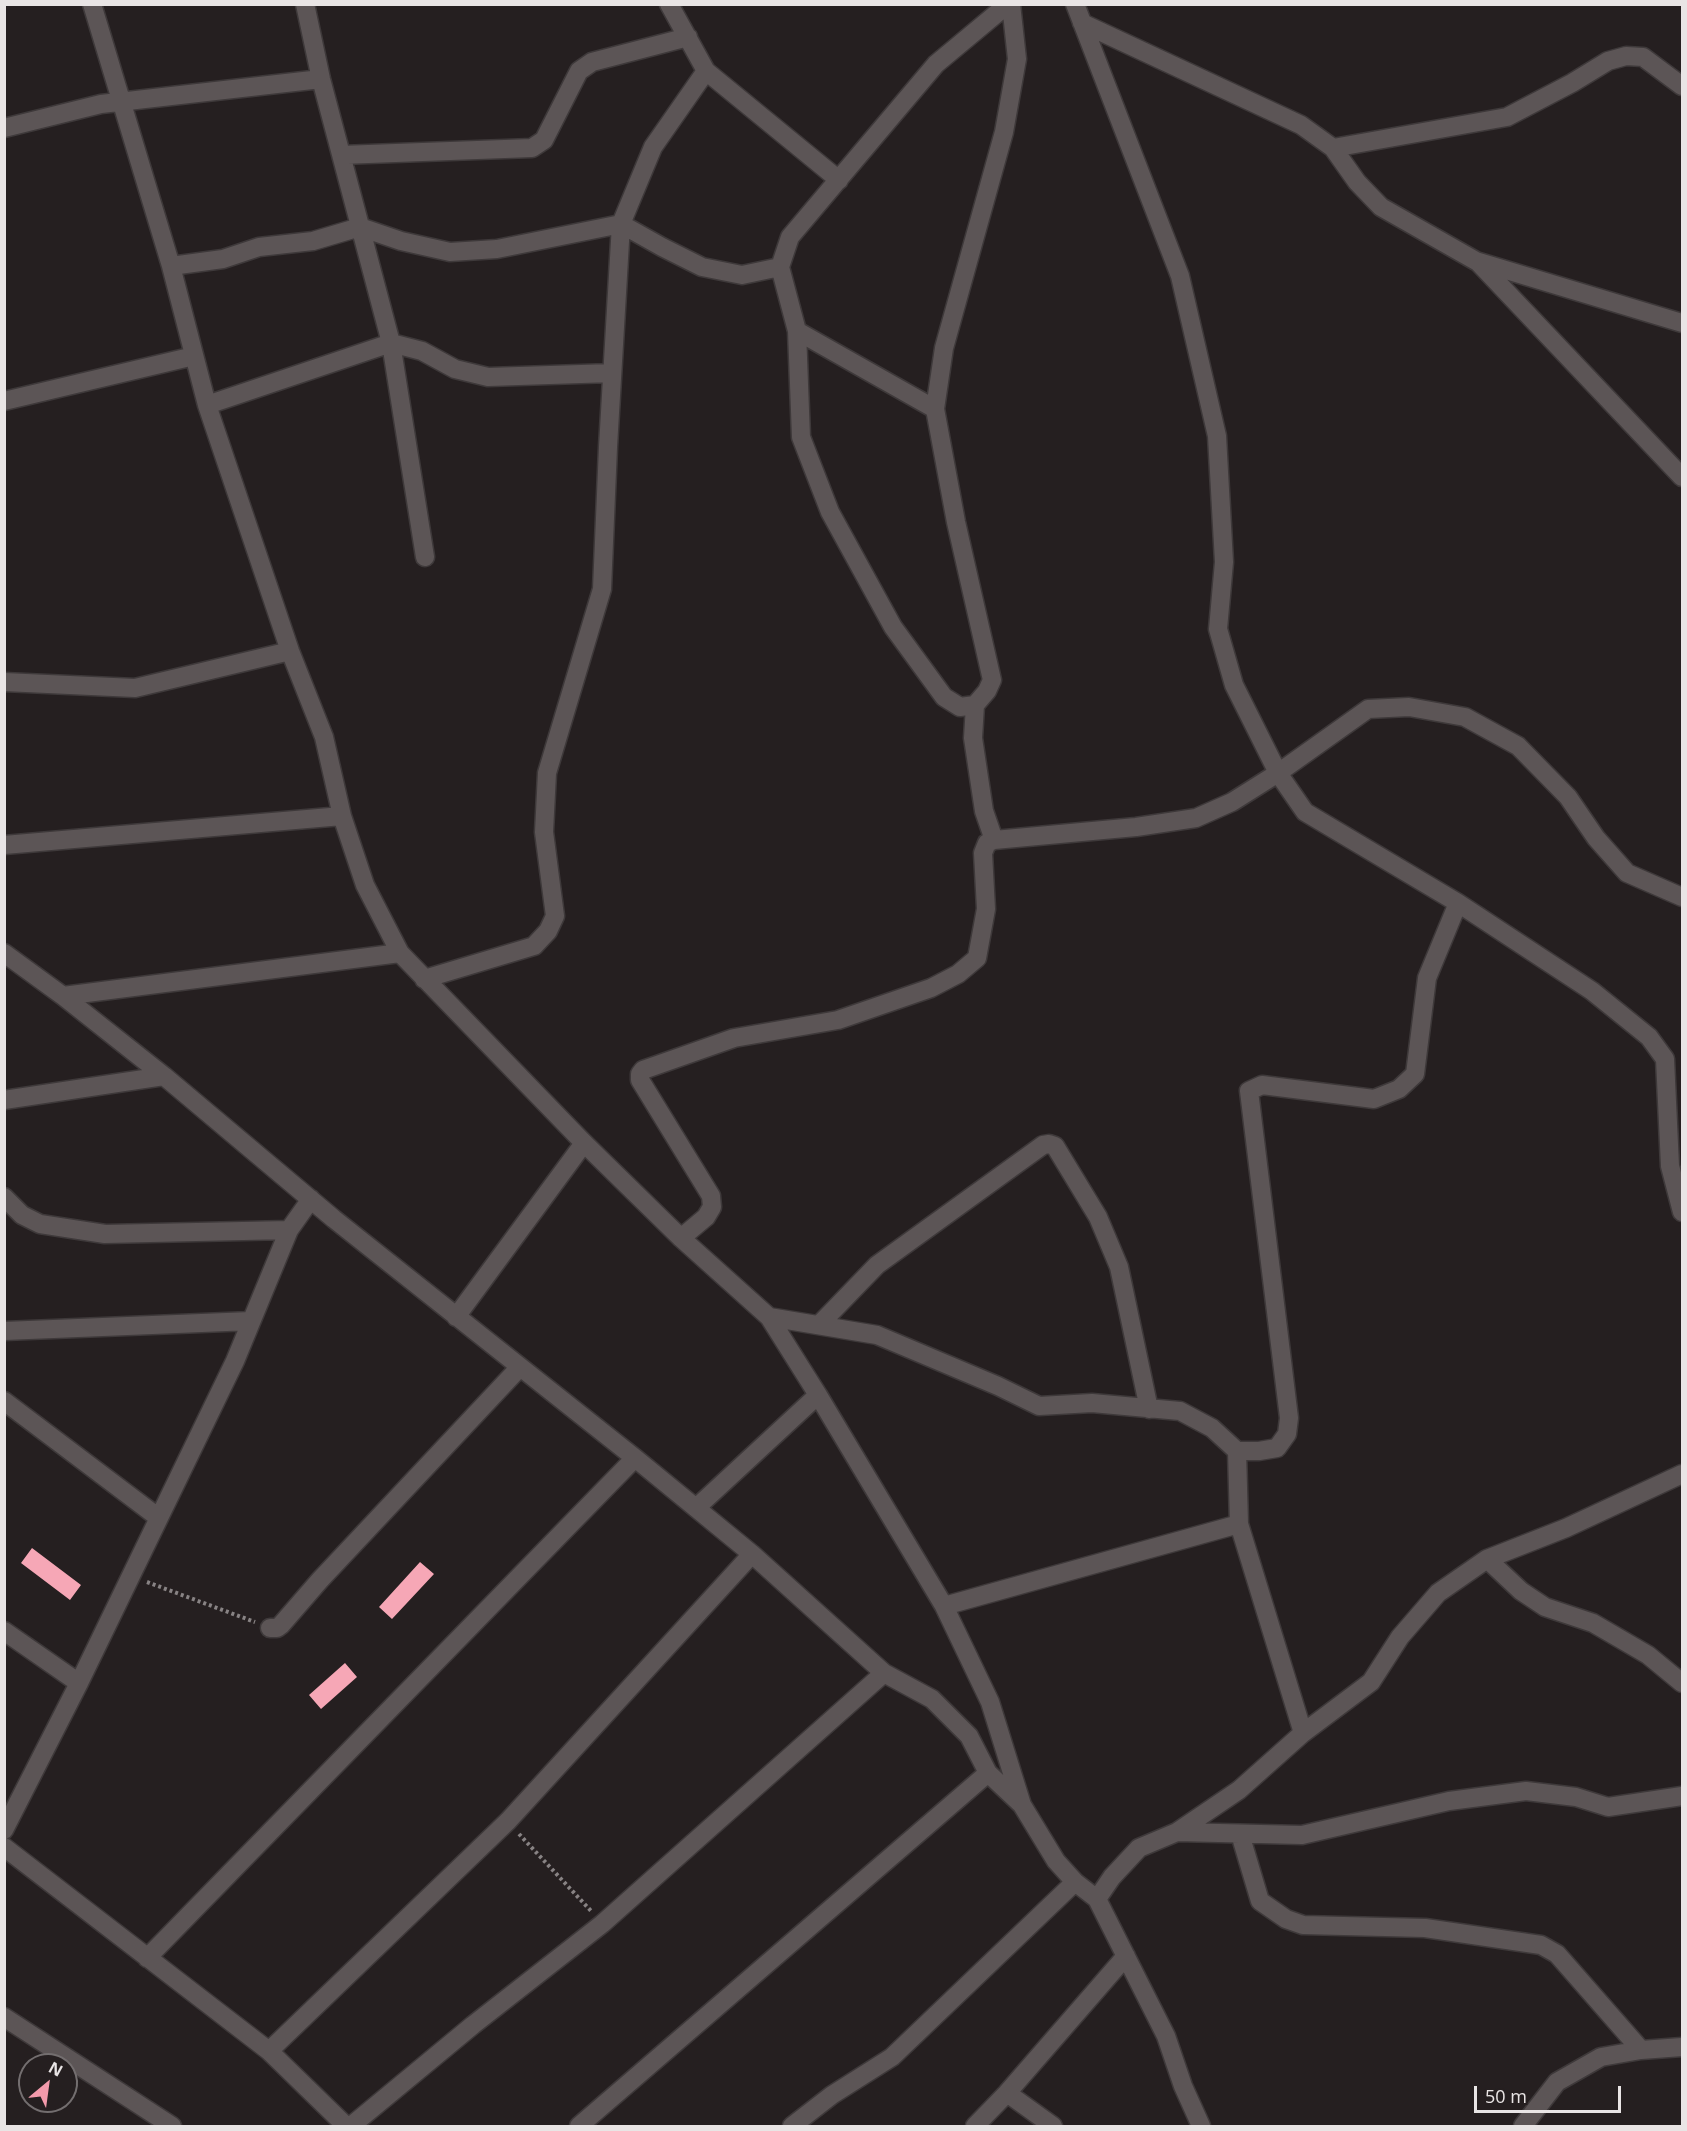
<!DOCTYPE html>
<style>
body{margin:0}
#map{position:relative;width:1687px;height:2131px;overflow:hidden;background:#251f20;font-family:"Open Sans",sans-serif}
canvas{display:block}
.frame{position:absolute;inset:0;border:6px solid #e9e5e5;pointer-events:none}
.north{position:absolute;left:18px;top:2053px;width:60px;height:60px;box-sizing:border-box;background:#251f20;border:2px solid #736e6f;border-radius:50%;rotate:29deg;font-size:16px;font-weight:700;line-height:24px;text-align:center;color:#e9e5e5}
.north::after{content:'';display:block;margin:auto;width:21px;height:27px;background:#f39aab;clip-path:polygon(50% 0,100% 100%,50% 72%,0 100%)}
.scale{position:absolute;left:1474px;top:2086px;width:147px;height:27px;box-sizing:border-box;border:3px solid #e9e5e5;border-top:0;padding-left:8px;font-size:18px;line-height:21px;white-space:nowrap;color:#e9e5e5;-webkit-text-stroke:4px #251f20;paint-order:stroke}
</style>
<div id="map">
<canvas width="1687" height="2131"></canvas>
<div class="frame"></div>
<div class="north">N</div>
<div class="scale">50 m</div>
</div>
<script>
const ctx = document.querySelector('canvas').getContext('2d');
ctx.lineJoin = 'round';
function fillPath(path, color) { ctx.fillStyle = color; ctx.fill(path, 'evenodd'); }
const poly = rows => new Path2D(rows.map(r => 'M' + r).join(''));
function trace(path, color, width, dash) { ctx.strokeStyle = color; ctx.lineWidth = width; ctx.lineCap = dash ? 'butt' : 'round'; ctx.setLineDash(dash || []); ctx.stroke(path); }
const building = poly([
 [32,1548,81,1585,70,1600,21,1563],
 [420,1562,434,1574,392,1619,379,1607],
 [345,1663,357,1677,321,1709,309,1695]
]);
const path = poly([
 [147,1582,255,1622],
 [519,1834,592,1912]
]);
const minor = poly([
 [92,4,171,266,207,405,290,651,324,737,342,816,365,885,400,953,584,1143,681,1238,769,1317,818,1395,944,1606,990,1702,1022,1805,1056,1861,1075,1882,1097,1899,1166,2036,1183,2086,1201,2126],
 [305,4,321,79,391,343,425,557],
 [669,4,706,71,839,180],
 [1075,4,1180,276,1217,436,1224,562,1218,629,1234,685,1278,773,1305,812,1458,903,1592,991,1649,1037,1665,1059,1670,1166,1682,1212],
 [1082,23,1301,125,1333,148,1357,182,1381,207,1476,261,1682,323],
 [4,128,101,104,321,79],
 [1333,148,1507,117,1572,83,1608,61,1626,56,1643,57,1682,86],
 [341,155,532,148,544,140,579,71,592,62,688,37],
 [1478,262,1682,477],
 [171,266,223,259,259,247,313,241,360,227,401,241,450,252,497,249,621,224,662,247,702,267,742,275,780,267],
 [797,331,935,409],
 [4,401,194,356],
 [207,405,391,343,422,351,455,369,488,377,612,373],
 [4,682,135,688,290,651],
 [975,705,960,707,944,697,893,627,830,512,801,437,797,331,780,267,790,237,936,64,1008,4],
 [994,840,984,811,973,738,975,705,987,691,992,680,956,522,935,409,944,348,1004,132,1017,59,1011,4],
 [4,845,342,816],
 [4,953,63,996,164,1076,334,1219,635,1458,752,1554,884,1673,932,1699,969,1736,988,1773,1021,1804],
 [424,979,534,946,548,931,555,916,544,832,547,773,602,589,608,447,621,224,653,147,706,71],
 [63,996,400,953],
 [4,1100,164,1076],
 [4,1197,22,1215,40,1224,105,1234,289,1230],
 [681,1238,706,1217,712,1207,711,1196,640,1080,640,1074,643,1070,734,1038,838,1020,931,988,958,974,977,958,986,909,983,853,987,843,994,840,1136,827,1196,818,1232,802,1278,773,1368,709,1409,707,1465,717,1518,746,1568,797,1596,838,1627,873,1682,897],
 [456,1317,584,1143],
 [769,1317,877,1335,998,1386,1039,1406,1092,1403,1180,1411,1212,1428,1237,1451,1259,1451,1277,1448,1287,1434,1289,1418,1249,1091,1262,1085,1374,1099,1399,1089,1415,1074,1427,978,1458,903],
 [819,1325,877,1265,1043,1145,1049,1144,1055,1146,1098,1217,1119,1267,1149,1409],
 [4,1331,251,1321],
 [4,1401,159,1518],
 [1237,1451,1239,1524,1303,1733],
 [696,1508,818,1395],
 [1487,1559,1521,1591,1545,1607,1593,1623,1648,1655,1682,1683],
 [944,1606,1239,1524],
 [270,1628,277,1628,281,1625,320,1580,520,1367],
 [4,1631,79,1683],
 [4,1830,79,1683,235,1361,289,1230,311,1199],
 [1177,1832,1302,1835,1449,1801,1526,1791,1576,1797,1608,1807,1682,1796],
 [1240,1834,1260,1901,1286,1919,1303,1925,1425,1928,1541,1945,1557,1954,1641,2050],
 [4,1847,269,2051,346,2126],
 [1097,1899,1112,1877,1139,1848,1177,1832,1239,1790,1303,1733,1371,1682,1400,1637,1438,1593,1487,1559,1566,1528,1682,1474],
 [147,1958,635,1458],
 [4,2017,172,2126],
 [269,2051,508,1821,752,1554],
 [1007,2093,1053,2126],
 [351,2126,473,2025,602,1924,884,1673],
 [579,2126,988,1773],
 [792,2126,832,2095,892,2057,1075,1882],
 [975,2126,1007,2093,1126,1956],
 [1523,2126,1557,2082,1601,2057,1641,2050,1682,2047]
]);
fillPath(building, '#f6a7b6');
trace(minor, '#3e393a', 21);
trace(path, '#888384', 4, [3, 3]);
trace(minor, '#5c5556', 18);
</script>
